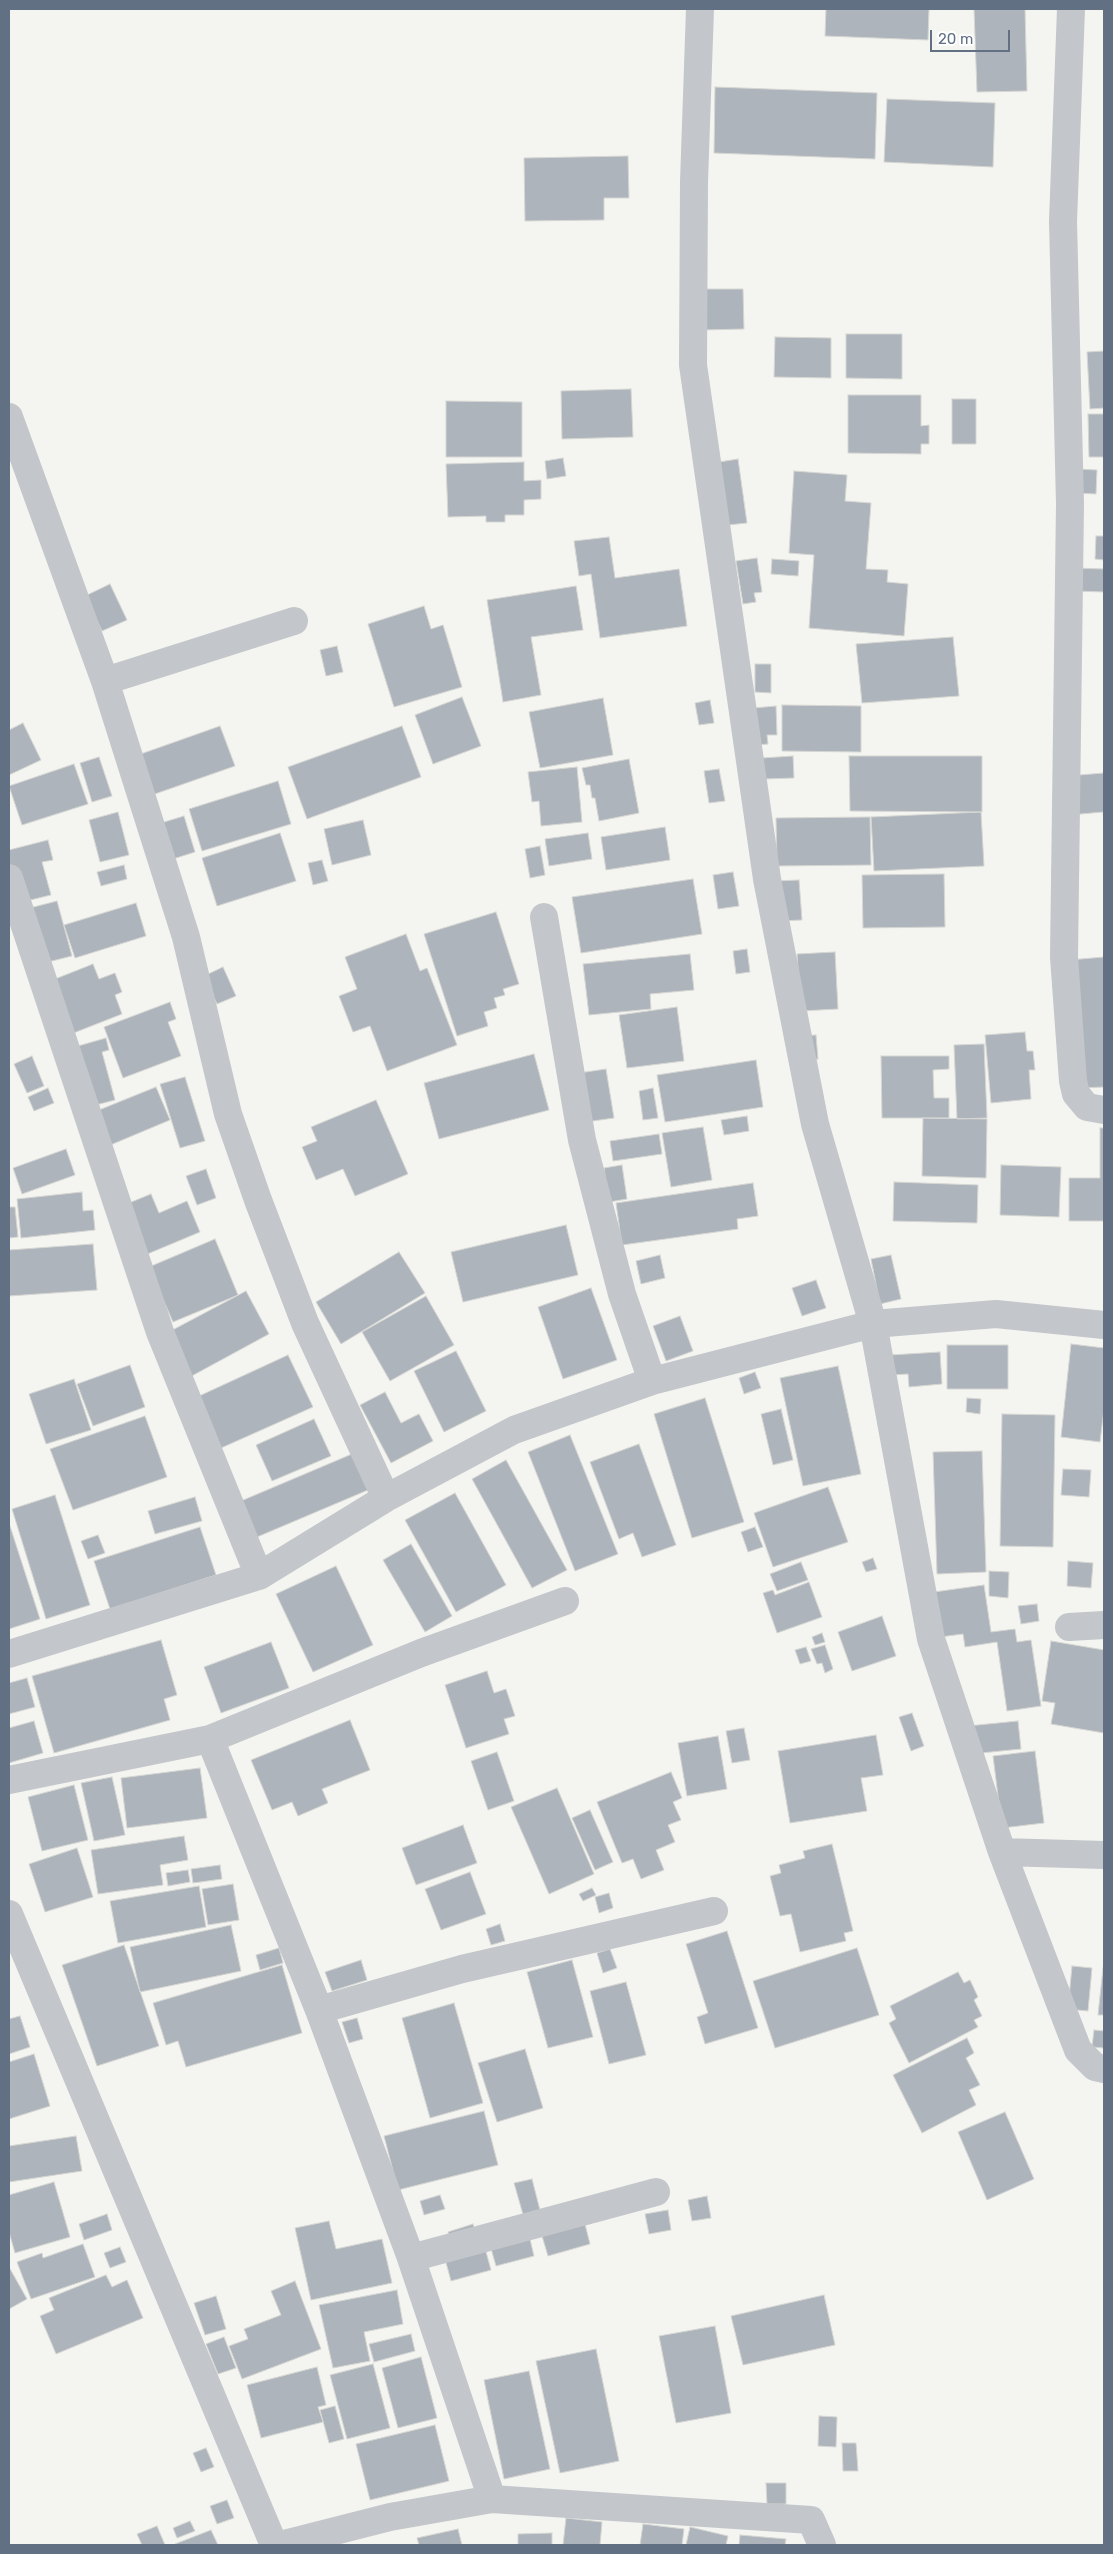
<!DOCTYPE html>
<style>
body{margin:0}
#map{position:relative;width:1113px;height:2554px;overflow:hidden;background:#f4f5f0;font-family:Rubik,sans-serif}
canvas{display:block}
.frame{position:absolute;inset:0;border:10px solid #617083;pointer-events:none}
.scale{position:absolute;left:930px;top:30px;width:80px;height:22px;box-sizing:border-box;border:2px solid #617083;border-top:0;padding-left:6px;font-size:15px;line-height:18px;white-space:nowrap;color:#617083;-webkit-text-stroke:4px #fff;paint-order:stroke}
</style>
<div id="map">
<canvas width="1113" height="2554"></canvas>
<div class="frame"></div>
<div class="scale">20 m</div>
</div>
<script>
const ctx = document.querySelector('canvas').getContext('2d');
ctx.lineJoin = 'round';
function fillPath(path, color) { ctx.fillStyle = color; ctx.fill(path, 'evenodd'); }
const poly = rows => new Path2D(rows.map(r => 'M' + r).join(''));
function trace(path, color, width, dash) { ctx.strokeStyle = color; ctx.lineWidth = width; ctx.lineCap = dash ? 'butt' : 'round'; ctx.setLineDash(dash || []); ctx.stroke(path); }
const building = poly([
 [826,9,929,9,928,40,825,36,826,9],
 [974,9,1025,9,1027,91,977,92,974,9],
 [715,87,877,93,875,159,714,153,715,87],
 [887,99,995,103,993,167,884,162,887,99],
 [628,156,629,198,604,198,604,220,525,221,524,158,628,156],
 [702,289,743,289,744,329,702,330,702,289],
 [846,334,902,334,902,379,846,378,846,334],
 [775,337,831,338,831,378,774,377,775,337],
 [1104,351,1104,408,1090,409,1087,352,1104,351],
 [631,389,633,437,562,439,561,391,631,389],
 [848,395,921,395,921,426,929,425,929,444,921,444,921,454,848,453,848,395],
 [952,399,976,399,976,444,952,444,952,399],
 [446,401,522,402,522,457,446,457,446,401],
 [1088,414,1104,414,1104,457,1089,457,1088,414],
 [563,458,566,476,547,479,545,461,563,458],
 [738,459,747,523,728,525,719,462,738,459],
 [524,462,524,481,541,480,541,499,524,500,524,515,505,515,505,522,486,522,486,516,448,517,446,464,524,462],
 [1077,469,1097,470,1096,494,1075,493,1077,469],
 [794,471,847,475,845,501,871,503,866,569,888,570,887,582,908,584,904,636,809,628,814,555,789,553,794,471],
 [1096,536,1104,536,1104,560,1095,559,1096,536],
 [609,537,615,578,679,569,687,626,600,638,591,574,579,576,574,541,609,537],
 [757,558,762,592,754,593,756,602,743,604,736,561,757,558],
 [772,559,799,561,798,576,771,574,772,559],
 [1074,568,1104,569,1104,592,1074,591,1074,568],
 [110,584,127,620,102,631,85,596,110,584],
 [576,586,583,630,531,637,541,695,503,702,487,600,576,586],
 [424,606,431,629,443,625,462,687,394,707,368,624,424,606],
 [953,637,959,696,862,703,856,644,953,637],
 [337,646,343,672,326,676,320,650,337,646],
 [755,664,771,664,771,693,755,692,755,664],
 [462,697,481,746,433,764,415,715,462,697],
 [603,698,613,755,540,768,529,712,603,698],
 [710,700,714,723,699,725,695,703,710,700],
 [782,705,861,706,861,752,782,751,782,705],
 [776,706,777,735,767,735,768,744,756,745,754,708,776,706],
 [23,723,41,760,9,775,9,730,23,723],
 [220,726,235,766,152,795,138,755,220,726],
 [402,726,421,777,307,819,288,767,402,726],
 [793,756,794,778,764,779,762,758,793,756],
 [849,756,982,756,982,812,850,811,849,756],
 [99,757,112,796,92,802,80,763,99,757],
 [629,759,639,813,599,821,595,798,592,798,590,785,586,785,582,768,629,759],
 [74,764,88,804,22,825,9,786,74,764],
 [577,767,582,822,541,826,539,801,532,802,528,772,577,767],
 [719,769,725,801,709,803,704,771,719,769],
 [1104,773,1104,822,1103,812,1070,815,1067,776,1104,773],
 [278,781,291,824,202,851,189,809,278,781],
 [118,812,129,855,100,862,89,820,118,812],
 [981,812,984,866,874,871,871,817,981,812],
 [184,816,195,852,173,859,161,823,184,816],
 [870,817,871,865,777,866,776,818,870,817],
 [363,820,371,855,332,865,324,829,363,820],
 [665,827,670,860,606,870,601,837,665,827],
 [280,833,296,881,217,906,202,858,280,833],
 [588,833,592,859,549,866,545,839,588,833],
 [48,840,53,860,42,862,51,895,18,903,9,865,9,850,48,840],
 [540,846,545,875,530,878,525,849,540,846],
 [322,860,328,881,313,885,308,863,322,860],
 [124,865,127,879,101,886,97,872,124,865],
 [733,872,739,906,718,909,713,875,733,872],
 [944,874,945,927,863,928,862,875,944,874],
 [693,879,702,934,581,953,572,897,693,879],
 [799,880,802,920,778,921,776,881,799,880],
 [57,901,72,956,40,964,26,909,57,901],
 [136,903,146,936,75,958,64,925,136,903],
 [496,912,519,984,503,989,505,995,494,998,497,1008,484,1012,488,1026,457,1036,424,934,496,912],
 [406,934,420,971,427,968,457,1045,387,1071,370,1026,353,1032,339,996,357,989,345,957,406,934],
 [747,949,750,972,736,974,733,951,747,949],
 [835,952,838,1009,801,1011,797,954,835,952],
 [690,954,694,990,650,994,651,1009,589,1015,583,964,690,954],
 [1104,957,1104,1087,1079,1088,1069,960,1104,957],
 [93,964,99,979,115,973,122,992,115,995,122,1014,71,1034,50,981,93,964],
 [223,967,236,996,217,1004,204,976,223,967],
 [170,1002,176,1019,168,1022,181,1056,123,1078,104,1027,170,1002],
 [677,1007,684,1061,627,1068,619,1015,677,1007],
 [1025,1032,1027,1051,1033,1051,1035,1070,1029,1070,1031,1099,991,1103,985,1035,1025,1032],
 [816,1035,818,1059,803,1060,802,1036,816,1035],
 [106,1038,109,1050,102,1052,115,1100,88,1107,71,1048,106,1038],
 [984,1044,987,1118,957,1119,954,1045,984,1044],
 [534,1054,549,1110,439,1139,424,1083,534,1054],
 [32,1056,44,1086,27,1093,14,1064,32,1056],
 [881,1056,949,1056,949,1069,933,1070,934,1098,949,1098,949,1118,882,1118,881,1056],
 [756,1060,763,1107,665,1122,657,1075,756,1060],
 [606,1069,614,1118,586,1122,579,1073,606,1069],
 [185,1077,205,1141,180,1148,160,1084,185,1077],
 [156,1087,170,1120,108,1146,94,1112,156,1087],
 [48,1088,54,1103,34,1111,28,1097,48,1088],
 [653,1088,658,1118,643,1120,639,1091,653,1088],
 [376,1100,408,1174,355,1196,343,1169,316,1180,302,1147,317,1141,311,1127,376,1100],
 [747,1116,749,1131,724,1135,721,1120,747,1116],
 [923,1118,987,1119,986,1178,922,1176,923,1118],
 [703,1127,712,1180,671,1187,662,1133,703,1127],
 [1100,1128,1104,1128,1104,1221,1069,1221,1069,1178,1100,1178,1100,1128],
 [659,1134,662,1154,613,1161,610,1141,659,1134],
 [66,1149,75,1175,22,1194,13,1168,66,1149],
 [622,1165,627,1199,609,1202,604,1168,622,1165],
 [1001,1165,1061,1167,1059,1217,1000,1215,1001,1165],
 [206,1169,216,1198,197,1205,186,1176,206,1169],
 [894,1182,978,1185,977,1223,893,1221,894,1182],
 [753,1183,758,1216,737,1219,738,1229,622,1245,616,1203,753,1183],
 [82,1192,83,1211,93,1210,95,1230,21,1238,17,1199,82,1192],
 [151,1194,159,1213,187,1201,200,1232,145,1255,124,1205,151,1194],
 [9,1207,15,1207,18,1237,9,1238,9,1207],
 [566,1225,578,1275,463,1302,451,1252,566,1225],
 [215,1239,238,1295,173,1322,149,1267,215,1239],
 [93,1244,97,1290,9,1296,9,1250,93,1244],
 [399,1252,425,1293,341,1344,316,1302,399,1252],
 [660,1255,665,1278,641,1284,636,1261,660,1255],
 [891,1255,901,1299,880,1304,871,1259,891,1255],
 [816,1280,826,1308,802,1316,792,1288,816,1280],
 [591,1288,617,1360,563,1379,538,1307,591,1288],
 [246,1291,269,1334,188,1378,165,1334,246,1291],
 [426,1296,454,1345,390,1381,362,1332,426,1296],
 [680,1316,693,1351,666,1361,653,1326,680,1316],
 [1071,1344,1104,1348,1104,1409,1100,1442,1061,1437,1071,1344],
 [947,1345,1008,1345,1008,1389,947,1389,947,1345],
 [456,1351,486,1411,444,1432,414,1371,456,1351],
 [940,1352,942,1384,909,1387,908,1374,891,1375,890,1355,940,1352],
 [288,1355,313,1407,221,1448,197,1397,288,1355],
 [130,1365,145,1407,93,1426,77,1384,130,1365],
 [838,1366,861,1474,803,1486,780,1378,838,1366],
 [755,1372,761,1388,744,1394,739,1378,755,1372],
 [74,1379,91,1430,46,1444,29,1394,74,1379],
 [385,1392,401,1423,419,1414,433,1441,391,1463,360,1405,385,1392],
 [705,1398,744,1522,692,1538,654,1414,705,1398],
 [967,1398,981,1399,980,1414,966,1412,967,1398],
 [781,1409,793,1460,773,1465,761,1414,781,1409],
 [1002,1414,1055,1415,1053,1547,1000,1546,1002,1414],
 [145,1416,167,1477,73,1510,50,1449,145,1416],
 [314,1419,331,1456,272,1481,256,1445,314,1419],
 [570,1435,618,1554,575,1571,528,1452,570,1435],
 [639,1444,676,1545,642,1557,633,1533,619,1539,590,1462,639,1444],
 [982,1451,986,1572,937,1574,933,1452,982,1451],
 [352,1454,368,1490,257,1537,241,1501,352,1454],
 [506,1460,567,1570,532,1588,472,1479,506,1460],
 [1063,1469,1091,1470,1089,1497,1061,1495,1063,1469],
 [828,1487,848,1542,773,1567,754,1513,828,1487],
 [455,1493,506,1585,456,1612,405,1520,455,1493],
 [55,1495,90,1605,46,1619,12,1509,55,1495],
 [195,1497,202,1521,155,1534,148,1511,195,1497],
 [9,1523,40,1619,9,1629,9,1523],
 [200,1527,216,1575,110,1609,94,1561,200,1527],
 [755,1527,763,1547,748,1552,741,1532,755,1527],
 [98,1535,105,1553,88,1559,81,1541,98,1535],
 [411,1544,452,1616,425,1632,383,1560,411,1544],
 [873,1558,877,1569,866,1572,862,1562,873,1558],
 [1068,1561,1093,1563,1091,1588,1067,1586,1068,1561],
 [801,1562,808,1580,777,1591,770,1574,801,1562],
 [336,1566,373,1645,313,1672,276,1594,336,1566],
 [989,1571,1009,1572,1008,1598,989,1596,989,1571],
 [809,1582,822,1617,777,1633,763,1593,773,1590,775,1595,809,1582],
 [984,1585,991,1632,1015,1629,1017,1642,1031,1640,1041,1706,1007,1711,997,1642,965,1647,963,1634,940,1637,934,1592,984,1585],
 [1037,1604,1039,1621,1021,1624,1018,1606,1037,1604],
 [882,1616,896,1656,852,1671,838,1632,882,1616],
 [822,1633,825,1642,815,1645,812,1637,822,1633],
 [161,1640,177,1695,164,1699,170,1720,54,1753,32,1676,161,1640],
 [1051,1641,1104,1650,1104,1733,1051,1724,1055,1703,1042,1701,1051,1641],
 [271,1642,289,1688,221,1713,204,1667,271,1642],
 [825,1645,833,1669,825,1673,822,1663,817,1664,811,1649,825,1645],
 [806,1647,811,1661,800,1664,795,1650,806,1647],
 [487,1671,494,1693,506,1689,515,1716,504,1719,509,1734,466,1748,445,1685,487,1671],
 [27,1678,35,1707,9,1714,9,1683,27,1678],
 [912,1713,924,1746,911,1751,899,1717,912,1713],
 [350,1720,370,1770,322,1789,328,1803,298,1816,292,1802,272,1810,251,1760,350,1720],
 [34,1721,43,1753,9,1763,9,1728,34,1721],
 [1018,1721,1021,1749,971,1754,968,1726,1018,1721],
 [744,1728,750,1760,732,1763,726,1731,744,1728],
 [876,1735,883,1775,861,1778,867,1811,790,1823,778,1751,876,1735],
 [718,1736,727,1789,687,1796,678,1743,718,1736],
 [1035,1751,1044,1823,1002,1828,993,1756,1035,1751],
 [497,1752,514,1801,488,1810,471,1761,497,1752],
 [200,1768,207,1818,127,1828,121,1778,200,1768],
 [671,1772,682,1798,673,1802,681,1820,668,1825,675,1842,656,1850,664,1870,641,1879,633,1859,622,1863,597,1802,671,1772],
 [112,1777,125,1835,94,1841,81,1783,112,1777],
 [74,1785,88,1840,42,1851,28,1797,74,1785],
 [557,1788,594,1874,549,1894,511,1807,557,1788],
 [590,1810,613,1862,595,1870,572,1818,590,1810],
 [463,1825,477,1863,416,1885,402,1848,463,1825],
 [184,1836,188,1860,160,1865,163,1885,98,1894,91,1850,184,1836],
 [832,1844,853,1931,844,1933,846,1941,800,1952,791,1914,780,1916,770,1876,781,1873,779,1865,805,1858,803,1851,832,1844],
 [77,1848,93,1897,45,1912,29,1864,77,1848],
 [220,1865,222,1879,193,1883,191,1869,220,1865],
 [188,1870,190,1882,168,1886,166,1873,188,1870],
 [470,1872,486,1914,441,1930,425,1889,470,1872],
 [233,1884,239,1920,208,1925,202,1889,233,1884],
 [199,1886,206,1927,118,1943,110,1901,199,1886],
 [592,1888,596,1895,583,1901,579,1894,592,1888],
 [609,1893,613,1908,599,1913,595,1897,609,1893],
 [500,1924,505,1941,491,1945,486,1929,500,1924],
 [231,1925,241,1971,140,1992,130,1947,231,1925],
 [727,1931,758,2028,705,2044,697,2017,708,2013,686,1944,727,1931],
 [124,1945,159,2046,97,2066,62,1965,124,1945],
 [279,1948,283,1963,260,1970,256,1955,279,1948],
 [857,1948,879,2015,775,2048,753,1981,857,1948],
 [610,1949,617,1968,603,1973,597,1953,610,1949],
 [361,1960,367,1980,332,1991,325,1972,361,1960],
 [572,1960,593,2037,548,2048,527,1972,572,1960],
 [282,1965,302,2033,186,2067,178,2041,166,2045,153,2003,282,1965],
 [1072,1966,1092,1968,1088,2011,1068,2009,1072,1966],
 [1103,1968,1104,1968,1104,2015,1098,2015,1103,1968],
 [958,1972,964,1983,970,1980,978,1997,974,2000,982,2016,974,2020,978,2027,909,2063,889,2023,896,2019,890,2006,958,1972],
 [626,1982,646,2055,609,2064,590,1991,626,1982],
 [454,2003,483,2103,430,2118,402,2018,454,2003],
 [20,2016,30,2047,9,2054,9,2019,20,2016],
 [357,2018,363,2039,349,2043,342,2022,357,2018],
 [1094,2030,1104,2031,1104,2048,1092,2047,1094,2030],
 [967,2038,974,2053,966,2058,980,2085,969,2090,976,2105,922,2133,893,2075,967,2038],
 [525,2049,543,2108,497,2122,478,2063,525,2049],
 [34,2054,50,2106,9,2119,9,2062,34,2054],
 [484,2111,498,2165,398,2190,384,2136,484,2111],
 [1005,2112,1034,2179,987,2200,958,2132,1005,2112],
 [76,2136,82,2171,9,2182,9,2146,76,2136],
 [532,2179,541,2214,524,2218,514,2183,532,2179],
 [54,2182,70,2237,15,2253,9,2232,9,2195,54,2182],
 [440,2195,445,2209,424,2215,420,2201,440,2195],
 [707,2196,711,2218,692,2221,688,2200,707,2196],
 [668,2210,671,2230,649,2234,645,2214,668,2210],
 [107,2214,112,2230,84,2240,79,2224,107,2214],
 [329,2221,336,2249,382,2239,392,2283,311,2300,295,2228,329,2221],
 [473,2224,477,2237,453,2245,448,2232,473,2224],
 [585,2224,590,2244,548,2256,542,2236,585,2224],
 [529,2235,534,2256,496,2266,490,2245,529,2235],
 [83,2244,95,2277,31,2299,17,2262,42,2253,43,2258,83,2244],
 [120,2247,126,2262,110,2268,104,2253,120,2247],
 [485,2248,491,2270,451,2281,445,2259,485,2248],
 [9,2267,27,2299,9,2309,9,2267],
 [106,2275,112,2287,127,2280,143,2318,56,2354,40,2316,54,2310,49,2298,106,2275],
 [295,2281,321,2349,242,2379,229,2346,248,2339,244,2329,281,2315,271,2291,295,2281],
 [397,2290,403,2324,364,2332,370,2361,333,2368,319,2305,397,2290],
 [824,2295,835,2345,743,2365,731,2316,824,2295],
 [216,2296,226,2329,205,2335,194,2303,216,2296],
 [715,2326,731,2413,676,2423,659,2336,715,2326],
 [411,2334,415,2351,374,2362,369,2344,411,2334],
 [224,2337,236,2368,218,2374,206,2344,224,2337],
 [596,2349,619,2461,560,2473,536,2361,596,2349],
 [421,2357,437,2418,398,2428,382,2368,421,2357],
 [373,2364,390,2428,347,2439,330,2375,373,2364],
 [317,2367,326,2405,318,2407,323,2422,261,2438,247,2385,317,2367],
 [529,2371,550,2469,504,2479,484,2380,529,2371],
 [335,2406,344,2439,329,2443,320,2410,335,2406],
 [819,2416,837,2417,836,2447,818,2446,819,2416],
 [435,2425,449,2481,370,2500,356,2444,435,2425],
 [842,2443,856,2443,858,2471,843,2471,842,2443],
 [206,2448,214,2467,201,2472,193,2453,206,2448],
 [766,2483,786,2483,786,2504,767,2504,766,2483],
 [227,2500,234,2518,217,2524,210,2506,227,2500],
 [566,2518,602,2522,600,2545,563,2545,566,2518],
 [190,2521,195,2531,177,2538,173,2528,190,2521],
 [643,2524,684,2529,682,2545,640,2545,643,2524],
 [157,2526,165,2545,142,2545,137,2534,157,2526],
 [690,2527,728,2536,726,2545,686,2545,690,2527],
 [458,2529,462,2545,419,2545,417,2538,458,2529],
 [211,2530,218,2545,176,2545,175,2544,211,2530],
 [552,2533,552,2545,518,2545,518,2534,552,2533],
 [740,2535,786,2539,785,2545,739,2545,740,2535]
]);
const minor = poly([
 [700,9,694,182,693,365,767,879,815,1124,873,1324,931,1639,1002,1852,1078,2050,1095,2067,1104,2069],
 [1071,9,1063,221,1070,504,1064,957,1073,1081,1076,1094,1087,1107,1104,1110],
 [9,417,105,681,186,937,228,1114,258,1200,305,1323,386,1498],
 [105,681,294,621],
 [9,878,160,1332,259,1576],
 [544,917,582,1140,622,1294,652,1381],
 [1069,1627,1104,1625],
 [9,1654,259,1576,386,1498,514,1430,652,1381,873,1324,996,1314,1104,1325],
 [210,1739,319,2010,411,2258,492,2499],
 [9,1780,210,1739,421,1653,565,1601],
 [1002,1852,1104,1855],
 [9,1914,274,2545],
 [319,2010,462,1969,714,1911],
 [411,2258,656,2192],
 [280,2545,390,2517,492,2499,811,2520,822,2545]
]);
fillPath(building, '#aeb4bb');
trace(building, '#d5d6d3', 1);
trace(minor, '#c3c6ca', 28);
</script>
